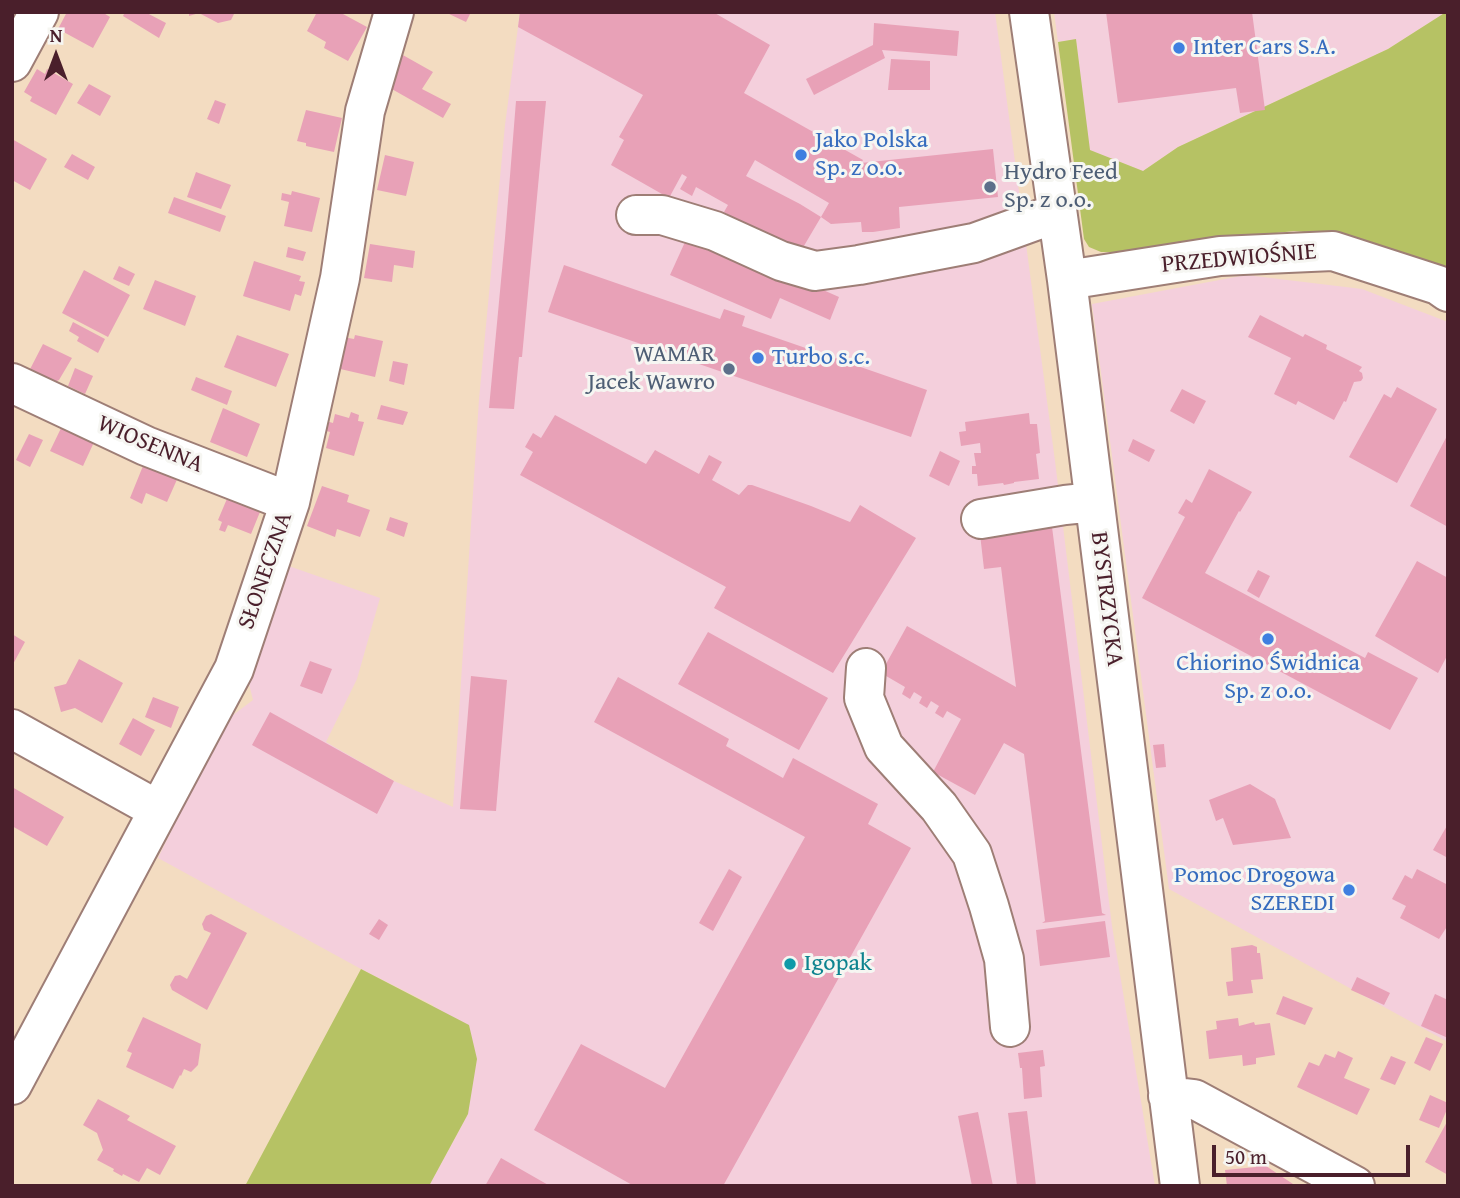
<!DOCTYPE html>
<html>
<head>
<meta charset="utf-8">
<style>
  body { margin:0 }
  #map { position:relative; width:1460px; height:1198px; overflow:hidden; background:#f3dcc1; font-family:"Gentium Book Plus",serif }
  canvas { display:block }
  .frame { position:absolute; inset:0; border:14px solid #4a1f2b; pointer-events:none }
  .north { position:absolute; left:21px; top:21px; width:70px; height:70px; -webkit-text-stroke:5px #f6f6f2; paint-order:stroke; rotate:0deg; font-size:19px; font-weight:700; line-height:28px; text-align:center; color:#4a1f2b }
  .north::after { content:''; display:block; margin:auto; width:24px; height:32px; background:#4a1f2b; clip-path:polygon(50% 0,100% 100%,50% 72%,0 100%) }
  .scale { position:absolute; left:1212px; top:1145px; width:198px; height:32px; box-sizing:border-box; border:4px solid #4a1f2b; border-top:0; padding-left:9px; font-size:21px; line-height:24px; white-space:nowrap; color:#4a1f2b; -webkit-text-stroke:5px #f6f6f2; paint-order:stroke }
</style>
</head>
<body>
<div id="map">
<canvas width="1460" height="1198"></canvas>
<div class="frame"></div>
<div class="north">N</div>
<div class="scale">50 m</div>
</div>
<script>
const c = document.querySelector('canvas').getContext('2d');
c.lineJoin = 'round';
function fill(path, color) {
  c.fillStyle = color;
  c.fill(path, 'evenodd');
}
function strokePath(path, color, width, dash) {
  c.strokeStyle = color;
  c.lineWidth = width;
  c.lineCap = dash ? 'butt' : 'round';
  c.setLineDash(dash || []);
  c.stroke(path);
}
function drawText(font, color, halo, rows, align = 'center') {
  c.font = font + ' "Gentium Book Plus",serif';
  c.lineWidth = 6;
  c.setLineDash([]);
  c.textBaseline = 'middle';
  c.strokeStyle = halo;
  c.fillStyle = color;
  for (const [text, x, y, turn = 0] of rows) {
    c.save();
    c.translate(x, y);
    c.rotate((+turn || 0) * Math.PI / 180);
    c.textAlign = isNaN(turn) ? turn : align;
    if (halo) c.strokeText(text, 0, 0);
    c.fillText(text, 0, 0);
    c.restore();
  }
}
fill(new Path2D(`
  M520,12H995L1055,461L1112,926L1155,1186H429L468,1114L433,1005L361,969L158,858L225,721L253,700L245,668L283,564L380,598L357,679L326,742L394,781L453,807L479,399L505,125Z
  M1054,12H1446L1388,49L1178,147L1143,171L1089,150L1076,40L1058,42Z
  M1246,275L1362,289L1448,322V1042L1169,889L1092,304Z`), '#f4cfdc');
fill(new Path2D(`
  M1446,12H1448V271L1396,250L1336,235L1294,231L1151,247L1117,252H1101L1089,247L1084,239L1058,42L1076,39L1090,150L1143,171L1178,147L1388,49Z
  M361,969L469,1025L477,1059L468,1114L429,1186H245Z`), '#b6c264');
fill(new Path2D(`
  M67,12H102L110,17L93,48L58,29Z
  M125,12H145L166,23L159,38L123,16Z
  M189,12H235L231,20L218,23L199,13L189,16Z
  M317,12H344L343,14L367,27L348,61L324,48L326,42L307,31Z
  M445,12H471L466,22Z
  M520,12H713L770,45L744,93L863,160L861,163L993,149L998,197L899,207L900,228L873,232H862L861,222L831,224L821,217L798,256L724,212L728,205L696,187L692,196L680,189L687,177L682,174L669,198L611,165L624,140L619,137L643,95L518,27ZM755,160L829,203L821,217L800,204L746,176Z
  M1106,12H1252L1265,110L1240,113L1236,88L1118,103Z
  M874,23L959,31L957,56L882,50L885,58L814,95L806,79L873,45Z
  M401,54L433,72L422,89L451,104L443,118L390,88L397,74L392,71Z
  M891,59L930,61V90H888Z
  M37,69L45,74L47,69L73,84L56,115L30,101L32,97L24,92Z
  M89,84L111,96L100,116L77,103Z
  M215,100L226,104L219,124L207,119Z
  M516,101H546L522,357H519L514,409L489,408L505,238Z
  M306,110L342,118L334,152L306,146V143L297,141Z
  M12,139L47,159L30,190L12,180Z
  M72,154L95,167L88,180L64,167Z
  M385,155L414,162L406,196L377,190Z
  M196,172L231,185L221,209L187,197Z
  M292,191L320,198L312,232L284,226L289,202L281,200L282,193L291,195Z
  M174,197L226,216L220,232L168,213Z
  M690,231L839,297L830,320L780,298L771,319L670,275Z
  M370,244L415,251L413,268L394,265L392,282L364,278Z
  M288,247L306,252L303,261L286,257Z
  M254,261L301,276L299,281L305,282L301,296L295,294L290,311L243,296Z
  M564,265L720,319L724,309L745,316L742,326L927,390L911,437L548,312Z
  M119,266L135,274L129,286L113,279Z
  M84,270L130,295L108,337L62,313Z
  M155,280L196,296L185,326L143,309Z
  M1260,315L1303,337L1305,334L1327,345L1326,349L1362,367L1359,371L1362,373L1363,378L1361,381L1354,382L1346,402L1344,401L1334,420L1298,401L1296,405L1274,394L1291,358L1248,337Z
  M73,322L105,339L98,353L77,341L79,337L69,331Z
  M237,335L289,354L276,387L224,367Z
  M355,335L383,341L375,377L336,368L343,337L354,339Z
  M43,344L72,358L59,380L50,384L26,377Z
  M393,361L408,364L404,385L389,381Z
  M75,368L93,376L85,394L68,386Z
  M196,377L232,391L227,405L191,390Z
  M1397,387L1437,409L1397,483L1349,457L1384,394L1391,398Z
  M1182,389L1206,401L1194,424L1170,411Z
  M381,405L408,412L403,425L377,419Z
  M223,408L260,424L247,457L210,442Z
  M351,412L359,415L358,421L364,422L354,456L326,448L330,432L323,430L326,421L333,423L335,414L349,418Z
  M1029,413L1030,424H1037L1040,453L1036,454L1039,479L1014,482V483L1004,485L1003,483L978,486L977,474H972V466H976L974,453H981L980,443L961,446L959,432L966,431L965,422Z
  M555,415L646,464L655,450L699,474L709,455L722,462L712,480L739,495L748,485H752L811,506L850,522L860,505L916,538L833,673L714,608L726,587L520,475L533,452L525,447L533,433L541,438Z
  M63,424L95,440L83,466L50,451Z
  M29,434L43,440L30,467L16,460Z
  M1448,434V527L1410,506Z
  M1133,439L1155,450L1149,462L1128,451Z
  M940,451L960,461L949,486L929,476Z
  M145,461L179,475L167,502L146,493L142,504L130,498Z
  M1209,469L1252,492L1240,512L1239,511L1205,573L1365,658L1368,652L1418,678L1390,730L1142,598L1185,517L1178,513L1186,499L1192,503Z
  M322,486L349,495L347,502L370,510L360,537L337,529L335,537L307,526Z
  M229,494L262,507L251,534L228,525L225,532L219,530L222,522L218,520Z
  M390,517L408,523L404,537L386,530Z
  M1052,527L1102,913L1106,915L1042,923L1045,921L1024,754L1004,743L975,795L933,772L961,719L947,711L943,718L935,713L939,706L931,701L927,708L919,703L922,697L914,692L910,699L902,694L905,687L881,673L907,626L1016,687L1001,567L984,569L980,534Z
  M1417,561L1448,578V654L1438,673L1375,636Z
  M1258,570L1270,576L1259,598L1247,591Z
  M708,632L828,698L799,750L678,684Z
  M12,634L25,642L12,666Z
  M79,659L123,683L102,723L75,708L61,712L54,687L66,684Z
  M310,661L332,669L322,694L300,686Z
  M471,676L507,680L496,811L460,809Z
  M618,677L729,739L726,746L783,778L793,758L878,804L868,824L911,848L723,1186H634L534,1130L581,1044L665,1088L805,837L594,722Z
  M153,697L179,707L171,728L145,717Z
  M270,712L394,781L377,814L252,745Z
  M133,718L155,730L141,756L119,744Z
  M1164,744L1166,767L1156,768L1153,745Z
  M1250,784L1275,799L1291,838L1233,845L1223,818L1216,821L1209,800Z
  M12,787L64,817L47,846L12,826Z
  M1448,824V858L1433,850Z
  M729,869L742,877L713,931L699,923Z
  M1417,869L1448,885V925L1439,939L1400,918L1406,906L1392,899L1405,875L1412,879Z
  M211,914L247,933L207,1010L172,990L170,985L175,976L180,975L187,979L211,933L204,930L202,924L206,916Z
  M379,919L388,925L379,940L369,934Z
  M1105,921L1110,957L1040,966L1036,930Z
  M1252,945L1257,947V953H1260L1263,979L1251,980L1253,993L1228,996L1226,982L1233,981L1231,948Z
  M1357,977L1390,993L1384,1005L1351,990Z
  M1435,994L1448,1000V1038L1421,1026Z
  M1283,996L1313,1008L1305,1025L1276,1014Z
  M143,1017L201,1044L198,1065L191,1072L184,1069L181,1076L180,1075L173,1089L126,1067L132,1053L127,1051Z
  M1238,1018L1239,1026L1254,1022L1255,1025L1270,1023L1275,1055L1256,1058V1064L1243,1066L1242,1055L1209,1059L1206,1031L1217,1029L1216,1021Z
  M1426,1037L1443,1044L1430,1071L1414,1063Z
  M1043,1050L1045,1066L1040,1067L1042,1097L1024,1099L1022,1068H1020L1018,1053Z
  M1338,1051L1353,1058L1344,1078L1370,1089L1357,1115L1297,1087L1309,1062L1319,1066L1325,1054L1335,1058Z
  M1391,1056L1406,1062L1395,1085L1380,1079Z
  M1430,1095L1448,1103V1107L1439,1128L1419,1120Z
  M98,1099L130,1116L127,1120L176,1146L160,1175L147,1168L139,1182L123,1174L122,1176L113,1171L114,1169L97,1160L103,1150L97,1133L83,1125Z
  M1027,1111L1036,1186H1017L1008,1113Z
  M978,1112L993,1186H972L958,1116Z
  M1448,1120V1175L1425,1162Z
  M501,1158L550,1186H485Z
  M1255,1160H1257L1296,1186H1227L1225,1170L1256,1167Z`), '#e8a1b7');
const minor = new Path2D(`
  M1029,12L1067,280L1180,1186
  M12,62L39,12
  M636,215H662L715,231L781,261L815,271L859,265L974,243L1057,213
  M1067,280L1220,256L1333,251L1438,285L1448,292
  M12,383L146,446L290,502
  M981,519L1065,505L1094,502
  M866,668L864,698L884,747L939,807L972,854L989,906L1004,959L1010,1027
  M12,729L158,810
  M12,1085L234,669L290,502L340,278L365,111L394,12
  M1168,1096L1194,1099L1355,1186`);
strokePath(minor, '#9e7e76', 42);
strokePath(minor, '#fff', 38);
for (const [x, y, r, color] of [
  [1179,48,7,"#3f7fe0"],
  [801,155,7,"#3f7fe0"],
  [990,187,7,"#5c6f8a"],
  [758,358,7,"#3f7fe0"],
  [729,369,7,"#5c6f8a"],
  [1268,639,7,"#3f7fe0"],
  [1349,890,7,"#3f7fe0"],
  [790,964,7,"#0f9aa8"]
]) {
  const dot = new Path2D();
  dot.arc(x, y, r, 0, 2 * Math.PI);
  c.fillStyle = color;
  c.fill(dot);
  strokePath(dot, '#f6f6f2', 2.5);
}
drawText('24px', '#366cbe', '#f6f6f2', [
  ["Inter Cars S.A.",1193,48],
  ["Jako Polska",815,141],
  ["Sp. z o.o.",815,169],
  ["Turbo s.c.",772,358],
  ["Chiorino Świdnica",1268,664,"center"],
  ["Sp. z o.o.",1268,692,"center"],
  ["Pomoc Drogowa",1335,876,"right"],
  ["SZEREDI",1335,904,"right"]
], 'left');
drawText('24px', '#4e5e75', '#f6f6f2', [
  ["Hydro Feed",1004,173],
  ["Sp. z o.o.",1004,201],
  ["WAMAR",715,355,"right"],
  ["Jacek Wawro",715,383,"right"]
], 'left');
drawText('24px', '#4a1f2b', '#f6f6f2', [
  ["PRZEDWIOŚNIE",1239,259,-5],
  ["WIOSENNA",150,445,23],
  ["SŁONECZNA",266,571,-71],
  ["BYSTRZYCKA",1106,599,83]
]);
drawText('24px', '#0d838f', '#f6f6f2', [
  ["Igopak",804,964]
], 'left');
</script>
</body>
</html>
